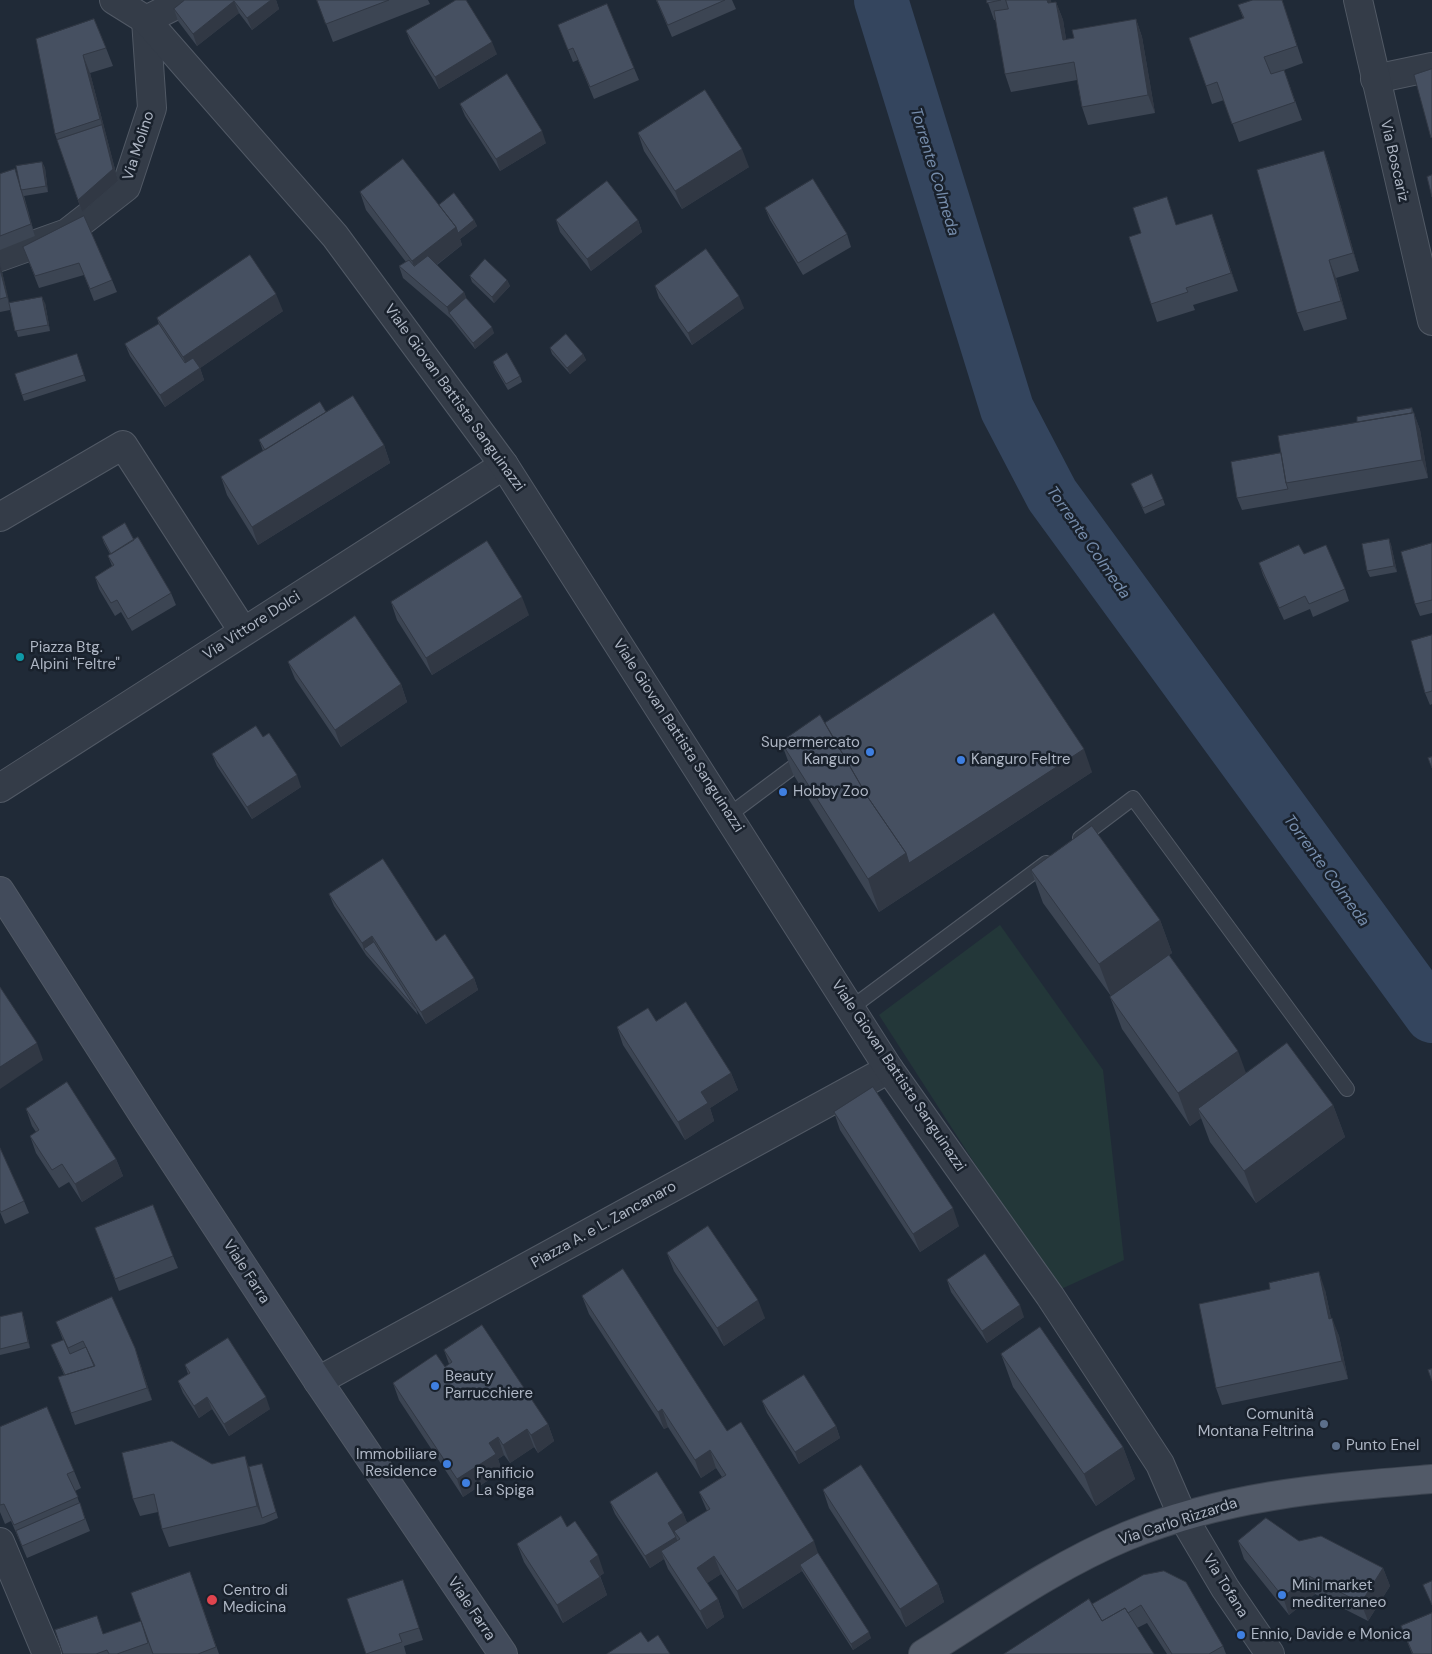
<!DOCTYPE html>
<html>
<head>
<meta charset="utf-8">
<style>
  body { margin:0 }
  canvas { display:block; background:#202a37 }
</style>
</head>
<body>
<canvas width="1432" height="1654"></canvas>
<script>
const c = document.querySelector('canvas').getContext('2d');
c.lineJoin = 'round';
function fill(path, color) {
  c.fillStyle = color;
  c.fill(path, 'evenodd');
}
function strokePath(path, color, width, dash) {
  c.strokeStyle = color;
  c.lineWidth = width;
  c.lineCap = dash ? 'butt' : 'round';
  c.setLineDash(dash || []);
  c.stroke(path);
}
function drawText(font, color, halo, rows, align = 'center') {
  c.font = font + ' "DM Sans",sans-serif';
  c.lineWidth = 5;
  c.setLineDash([]);
  c.textBaseline = 'middle';
  c.strokeStyle = halo;
  c.fillStyle = color;
  for (const [text, x, y, turn = 0] of rows) {
    c.save();
    c.translate(x, y);
    c.rotate((+turn || 0) * Math.PI / 180);
    c.textAlign = isNaN(turn) ? turn : align;
    if (halo) c.strokeText(text, 0, 0);
    c.fillText(text, 0, 0);
    c.restore();
  }
}
fill(new Path2D(`
  M1000,925L1103,1070L1124,1260L1057,1291L879,1015Z`), '#233739');
strokePath(new Path2D(`
  M881,0L1007,409L1052,495L1432,1016`), '#34455e', 54);
const service = new Path2D(`
  M729,815L804,759
  M1080,838L1133,798L1347,1089
  M851,1008L1046,863`);
const minor = new Path2D(`
  M1375,79L1432,67
  M0,257L67,233L126,187L152,108L146,20
  M0,517L123,445L243,631
  M0,788L504,465
  M318,1381L889,1069
  M1183,1517L1225,1588L1270,1654
  M0,1542L47,1654`);
const tertiary = new Path2D(`
  M114,0L146,20L335,236L504,465L889,1069L1050,1296L1160,1464L1183,1517
  M1358,0L1432,321
  M146,20L186,0`);
const secondary = new Path2D(`
  M0,891L146,1119L318,1381L503,1654`);
const primary = new Path2D(`
  M923,1654C989,1613 1055,1566 1127,1536C1230,1494 1324,1488 1432,1479`);
strokePath(service, '#515965', 16);
strokePath(minor, '#515965', 30);
strokePath(tertiary, '#515965', 30);
strokePath(secondary, '#515965', 30);
strokePath(primary, '#3d4551', 30);
strokePath(service, '#343c48', 14);
strokePath(minor, '#343c48', 28);
strokePath(tertiary, '#343c48', 28);
strokePath(secondary, '#424b5b', 28);
strokePath(primary, '#525a68', 28);
fill(new Path2D(`
  M185,0H276L279,9L252,30L239,13L197,46L178,21L174,9Z
  M317,0H428L430,4L333,42Z
  M656,0H732L736,9L672,37Z
  M987,0H1051V3L1056,2L1063,20L1066,39L1074,38L1136,19L1142,37L1155,113L1088,125L1082,107L1077,80L1011,92L1005,74L996,20H994Z
  M1282,0L1303,63L1284,70L1302,120L1239,142L1224,100L1212,104L1206,86L1243,18L1238,5Z
  M94,19L106,48L113,66L90,73L118,181L82,212L55,134Z
  M558,25L634,68L639,80L594,99L578,60L573,62Z
  M406,31L497,54L439,89L411,43Z
  M460,104L546,143L500,171L465,116Z
  M638,133L749,167L682,209L644,151Z
  M1324,151L1330,169L1359,271L1336,278L1347,319L1304,331L1297,313Z
  M42,162L45,168L48,192L24,196L35,236L0,250V174L19,181Z
  M360,192L439,205L474,220L477,226L460,239L462,245L437,265L464,292L466,298L494,333L475,349L451,319L403,278L399,266L406,262L366,210Z
  M765,208L847,234L851,247L803,275L770,220Z
  M1212,214L1238,291L1193,305L1195,310L1157,322L1151,304L1177,225Z
  M84,216L112,280L117,292L94,301L84,275L39,288L23,247Z
  M556,220H638L642,232L591,271L560,232Z
  M0,263L9,303H45L50,331L18,337L10,310L0,312Z
  M470,276L507,280L510,286L494,303L472,282Z
  M655,286L744,308L692,345L659,298Z
  M283,311L200,368L204,380L165,407L130,356L125,344L159,324L157,318Z
  M550,348L583,354L586,360L570,374L552,354Z
  M77,354L86,381L24,401L15,374Z
  M493,362L520,376L522,382L508,390L495,368Z
  M1412,408L1420,430L1428,478L1242,510L1237,498L1281,453L1357,422Z
  M326,412L384,445L390,463L258,545L227,495L221,477L263,451L259,440Z
  M1131,484L1163,499L1165,505L1145,514Z
  M102,537L134,540L171,593L176,605L132,631L121,612L115,616L99,589L95,577L112,566L108,556L110,554L104,543Z
  M1389,539L1391,545L1397,572L1370,577L1367,571Z
  M1432,543V613L1420,616L1415,604Z
  M1304,554L1345,589L1349,601L1313,617L1310,609L1284,620L1263,575L1259,563Z
  M391,602L529,615L432,675L397,620Z
  M1432,635V704L1430,705L1425,693Z
  M288,662L401,684L407,702L341,747L295,679Z
  M825,723L1092,772L879,912L793,774L781,742Z
  M263,737L301,787L252,819L217,766L212,754Z
  M1031,870L1160,920L1172,953L1146,971L1246,1074L1333,1105L1345,1137L1256,1203L1210,1142L1201,1118L1190,1126L1122,1029L1110,997L1111,996L1043,903Z
  M329,894L436,941L474,978L478,990L426,1024L411,1001L416,1009L418,1015L366,955L334,906Z
  M656,1021L731,1073L738,1090L710,1108L714,1121L685,1140L623,1045L617,1027Z
  M26,1109L116,1159L123,1176L82,1202L69,1182L59,1188L36,1153L30,1136L36,1132L32,1126Z
  M834,1112L959,1226L920,1252L840,1130Z
  M0,1148L24,1201L29,1213L5,1224L0,1212Z
  M95,1228L173,1256L178,1268L119,1291Z
  M667,1253L765,1318L724,1346L674,1271Z
  M947,1280L1024,1317L987,1343L951,1292Z
  M1325,1290L1331,1318L1339,1336L1348,1379L1222,1405L1216,1388Z
  M582,1296L727,1431L818,1553L871,1638L853,1650L802,1571L743,1609L721,1574L707,1583L718,1599L724,1617L707,1629L668,1569L664,1559L650,1568L615,1514L610,1502L683,1513L687,1523L707,1511L699,1492L722,1477L716,1468L701,1478L668,1427L664,1429L589,1314Z
  M22,1312L24,1319L30,1348L0,1355V1317Z
  M56,1322L135,1348L152,1400L75,1425L58,1377L64,1375L51,1345L63,1340Z
  M444,1350L548,1424L554,1441L538,1453L534,1447L510,1463L504,1455L498,1459L502,1471L463,1497L399,1400L393,1383L445,1367L449,1364Z
  M1001,1354L1123,1447L1135,1479L1096,1506L1013,1387Z
  M185,1365L270,1409L229,1436L212,1409L199,1418L183,1393L178,1381L188,1374Z
  M762,1401L836,1426L840,1438L799,1464L767,1413Z
  M0,1427L74,1471L81,1488L75,1491L90,1531L27,1558L11,1521L5,1524L0,1512Z
  M212,1464L249,1467L262,1464L278,1518L264,1524L169,1547L162,1529L158,1512L140,1516L133,1499Z
  M823,1490L938,1584L944,1602L906,1627L829,1508Z
  M567,1527L604,1573L600,1576L607,1595L563,1623L524,1562L517,1544Z
  M1238,1541H1299L1383,1568L1390,1586L1368,1621L1315,1594L1289,1615L1244,1559Z
  M1164,1571L1223,1646L1226,1654H1167L1147,1623L1137,1628L1092,1604Z
  M190,1572L219,1654H63L103,1634L141,1621Z
  M407,1592L423,1640L404,1646L406,1654H366Z
  M1401,1626L1432,1654H1412Z`), '#3c4553');
fill(new Path2D(`
  M271,0H276L279,9L252,30L247,18Z
  M1047,0H1051L1054,21Z
  M234,1L239,13L197,46L193,34Z
  M1056,2L1063,20L1069,58L1063,40Z
  M1136,19L1142,37L1155,113L1148,95Z
  M492,42L497,54L439,89L435,77Z
  M83,55L90,73L118,181L82,212L78,200L102,125Z
  M542,131L546,143L500,171L496,159Z
  M742,149L749,167L682,209L675,191Z
  M1324,151L1330,169L1359,271L1353,253Z
  M42,162L45,168L48,192L46,186Z
  M15,169L19,181L35,236L31,224Z
  M1212,214L1218,232L1238,291L1231,273Z
  M474,220L477,226L460,239L462,245L419,278L412,261L456,227Z
  M638,220L642,232L591,271L587,259Z
  M1329,260L1336,278L1347,319L1341,301Z
  M0,263L11,309L7,297L0,269Z
  M507,280L510,286L494,303L492,297Z
  M464,292L469,304L449,313L447,307Z
  M276,294L283,311L190,375L183,357Z
  M739,296L744,308L692,345L688,333Z
  M42,297L45,303L50,331L48,325Z
  M492,327L494,333L475,349L473,343Z
  M583,354L586,360L570,374L567,368Z
  M200,368L204,380L165,407L160,395Z
  M1414,413L1420,430L1428,478L1422,460Z
  M384,445L390,463L258,545L252,527Z
  M1389,539L1391,545L1397,572L1394,566Z
  M522,597L529,615L432,675L426,658Z
  M401,684L407,702L341,747L335,730Z
  M1084,749L1092,772L879,912L868,879L906,853Z
  M297,775L301,787L252,819L247,807Z
  M1160,920L1172,953L1111,996L1099,964Z
  M372,936L376,948L364,949L362,943Z
  M474,978L478,990L426,1024L421,1012Z
  M37,1043L43,1060L0,1089V1067Z
  M1238,1051L1250,1084L1198,1109L1201,1118L1190,1126L1178,1093Z
  M731,1073L738,1090L710,1108L714,1121L685,1140L678,1122L701,1092Z
  M1333,1105L1345,1137L1256,1203L1244,1171Z
  M116,1159L123,1176L82,1202L75,1184Z
  M953,1208L959,1226L920,1252L913,1234Z
  M1319,1272L1325,1290L1335,1337L1329,1319Z
  M758,1300L765,1318L724,1346L717,1328Z
  M1020,1305L1024,1317L987,1343L982,1331Z
  M22,1312L24,1319L30,1348L28,1342Z
  M1332,1318L1339,1336L1348,1379L1342,1361Z
  M135,1348L139,1360L152,1400L147,1388Z
  M207,1397L212,1409L199,1418L194,1406Z
  M266,1397L270,1409L229,1436L224,1424Z
  M662,1409L668,1427L664,1429L658,1412Z
  M548,1424L554,1441L538,1453L531,1435Z
  M836,1426L840,1438L799,1464L795,1452Z
  M527,1429L534,1447L510,1463L503,1445Z
  M498,1437L504,1455L498,1459L502,1471L463,1497L457,1479L489,1443Z
  M1123,1447L1135,1479L1096,1506L1084,1474Z
  M710,1450L716,1468L701,1478L695,1460Z
  M245,1456L251,1473L262,1518L257,1506Z
  M683,1513L688,1525L674,1531L675,1533L672,1535L668,1523Z
  M676,1537L680,1549L661,1551L664,1559L650,1568L645,1556Z
  M814,1541L820,1559L800,1565L802,1571L743,1609L737,1591Z
  M598,1555L604,1573L596,1579L590,1561Z
  M714,1556L721,1574L703,1586L697,1568Z
  M1383,1568L1390,1586L1368,1621L1361,1603Z
  M1309,1576L1315,1594L1289,1615L1283,1597Z
  M600,1577L607,1595L563,1623L557,1605Z
  M938,1584L944,1602L906,1627L900,1609Z
  M718,1599L724,1617L707,1629L700,1611Z
  M869,1632L871,1638L853,1650L851,1644Z`), '#313844');
const building = new Path2D(`
  M185,0H271L247,18L234,1L193,34L174,9Z
  M317,0H389L326,24Z
  M456,0H466L492,42L435,77L406,31Z
  M657,0H725L668,25Z
  M987,0H1001L987,3Z
  M1006,0H1047L1048,3L1056,2L1063,40L1074,38L1072,30L1136,19L1148,95L1082,107L1074,62L1005,74L994,11L1008,9Z
  M1253,0H1282L1297,46L1264,57L1271,74L1284,70L1295,102L1232,124L1217,82L1206,86L1189,38L1244,18L1238,5Z
  M607,4L634,68L590,87L573,48L568,50L558,25Z
  M94,19L106,48L83,55L100,119L55,134L36,39Z
  M1432,69V137L1431,138L1414,75Z
  M507,74L542,131L496,159L460,104Z
  M705,90L742,149L675,191L638,133Z
  M102,125L113,169L78,200L57,140Z
  M1324,151L1353,253L1329,260L1341,301L1297,313L1257,170Z
  M403,159L456,227L412,261L360,192Z
  M42,162L46,186L21,190L16,166Z
  M15,169L31,224L0,236V174Z
  M1432,175V197L1427,177Z
  M813,179L847,234L798,263L765,208Z
  M607,181L638,220L587,259L556,220Z
  M454,193L474,220L458,233L456,227L439,205Z
  M1167,197L1176,225L1212,214L1231,273L1186,288L1188,292L1151,304L1129,237L1141,233L1133,208Z
  M84,216L112,280L90,289L79,263L35,276L23,247Z
  M706,249L739,296L688,333L655,286Z
  M250,255L276,294L183,357L157,318Z
  M428,256L464,292L447,307L399,266L409,260L414,266Z
  M485,259L507,280L492,297L470,276Z
  M0,269L7,297L0,299Z
  M42,297L48,325L15,331L9,303Z
  M466,298L492,327L473,343L449,313Z
  M159,324L185,363L193,358L200,368L160,395L125,344Z
  M566,334L583,354L567,368L550,348Z
  M507,353L520,376L506,384L493,362Z
  M77,354L84,375L22,395L15,374Z
  M353,396L384,445L252,527L221,477Z
  M320,402L326,412L265,450L259,440Z
  M1412,408V413L1357,422V417Z
  M1414,413L1422,460L1286,483L1278,436Z
  M1281,453L1286,483L1288,489L1237,498L1231,462Z
  M1152,474L1163,499L1143,508L1131,484Z
  M125,523L134,540L111,554L102,537Z
  M138,537L171,593L128,619L117,600L111,603L95,577L114,565L108,556Z
  M1389,539L1394,566L1367,571L1362,544Z
  M487,541L522,597L426,658L391,602Z
  M1432,543V600L1415,604L1401,552Z
  M1299,545L1304,554L1326,545L1345,589L1309,604L1305,596L1279,608L1259,563Z
  M994,613L1084,749L909,863L906,853L867,796L825,723Z
  M355,616L401,684L335,730L288,662Z
  M1432,635V691L1425,693L1411,641Z
  M820,715L867,796L906,853L868,879L781,742Z
  M256,726L263,737L269,733L297,775L247,807L212,754Z
  M1432,757V768L1428,758Z
  M1092,826L1160,920L1099,964L1031,870Z
  M383,859L436,941L445,934L474,978L421,1012L372,936L362,943L329,894Z
  M374,942L416,1009L364,949Z
  M1169,955L1238,1051L1178,1093L1110,997Z
  M0,987L37,1043L0,1067Z
  M686,1002L731,1073L701,1092L708,1103L678,1122L617,1027L648,1008L656,1021Z
  M1287,1043L1333,1105L1244,1171L1198,1109Z
  M67,1082L116,1159L75,1184L62,1164L52,1170L30,1136L39,1130L26,1109Z
  M873,1087L953,1208L913,1234L834,1112Z
  M0,1148L24,1201L1,1212L0,1210Z
  M153,1205L173,1256L115,1279L95,1228Z
  M708,1226L758,1300L717,1328L667,1253Z
  M985,1254L1020,1305L982,1331L947,1280Z
  M623,1269L727,1431L741,1422L814,1541L737,1591L714,1556L697,1568L718,1599L700,1611L661,1551L680,1539L674,1531L710,1509L699,1492L726,1475L710,1450L695,1460L662,1409L658,1412L582,1296Z
  M1319,1272L1329,1319L1332,1318L1342,1361L1216,1388L1199,1304L1270,1289L1269,1283Z
  M112,1297L135,1348L147,1388L71,1413L58,1377L95,1366L83,1341L68,1348L56,1322Z
  M22,1312L28,1342L0,1349V1317Z
  M482,1325L548,1424L531,1435L527,1429L503,1445L498,1437L489,1443L496,1454L457,1479L393,1383L436,1354L445,1367L452,1362L444,1350Z
  M1040,1327L1123,1447L1084,1474L1001,1354Z
  M228,1338L266,1397L224,1424L207,1397L194,1406L178,1381L190,1373L185,1365Z
  M64,1340L70,1354L86,1347L94,1366L65,1375L51,1345Z
  M1432,1369V1381L1428,1370Z
  M804,1375L836,1426L795,1452L762,1401Z
  M47,1407L74,1471L67,1474L78,1497L14,1525L4,1504L0,1505V1427Z
  M172,1441L212,1464L245,1456L257,1506L162,1529L154,1494L133,1499L122,1453Z
  M262,1464L276,1512L262,1518L249,1467Z
  M861,1465L938,1584L900,1609L823,1490Z
  M657,1472L683,1513L668,1523L676,1537L645,1556L610,1502Z
  M80,1503L85,1519L22,1546L16,1531Z
  M561,1516L567,1527L575,1521L598,1555L590,1561L600,1577L557,1605L517,1544Z
  M1266,1518L1299,1541L1321,1536L1383,1568L1361,1603L1309,1576L1283,1597L1238,1541Z
  M818,1553L869,1632L851,1644L800,1565Z
  M1164,1571L1186,1582L1223,1646L1209,1654H1172L1141,1605L1128,1613L1125,1608L1102,1621L1092,1604L1143,1575Z
  M190,1572L216,1647L198,1654H153L131,1593Z
  M403,1580L419,1628L399,1634L402,1642L366,1654L347,1599Z
  M1432,1581V1605L1423,1585Z
  M1089,1599L1102,1621L1125,1608L1154,1654H1004Z
  M1432,1613V1654H1413L1401,1626Z
  M97,1616L103,1634L141,1621L148,1643L117,1654H109L107,1650L96,1654H63L55,1630Z
  M641,1632L648,1642L658,1635L670,1654H607Z`);
fill(building, '#465061');
strokePath(building, '#313844', 1);
for (const [x, y, r, color] of [
  [20,657,5,"#0f9aa8"],
  [870,752,5,"#3f7fe0"],
  [961,760,5,"#3f7fe0"],
  [783,792,5,"#3f7fe0"],
  [435,1386,5,"#3f7fe0"],
  [1324,1424,5,"#5c6f8a"],
  [1336,1446,5,"#5c6f8a"],
  [447,1464,5,"#3f7fe0"],
  [466,1483,5,"#3f7fe0"],
  [1282,1595,5,"#3f7fe0"],
  [212,1600,6,"#e0444e"],
  [1241,1635,5,"#3f7fe0"]
]) {
  const dot = new Path2D();
  dot.arc(x, y, r, 0, 2 * Math.PI);
  c.fillStyle = color;
  c.fill(dot);
  strokePath(dot, '#19212c', 2);
}
drawText('15px', '#aeb6c4', '#19212c', [
  ["Via Molino",139,146,-72],
  ["Via Boscariz",1394,161,77],
  ["Viale Giovan Battista Sanguinazzi",454,398,54],
  ["Via Vittore Dolci",252,626,-33],
  ["Viale Giovan Battista Sanguinazzi",678,736,57],
  ["Viale Giovan Battista Sanguinazzi",898,1076,56],
  ["Piazza A. e L. Zancanaro",604,1225,-29],
  ["Viale Farra",246,1272,57],
  ["Via Carlo Rizzarda",1178,1522,-18],
  ["Via Tofana",1225,1586,58],
  ["Viale Farra",471,1609,56]
]);
drawText('15px', '#aeb6c4', '#19212c', [
  ["Piazza Btg.",30,648],
  ["Alpini \"Feltre\"",30,665],
  ["Supermercato",860,743,"right"],
  ["Kanguro",860,760,"right"],
  ["Kanguro Feltre",971,760],
  ["Hobby Zoo",793,792],
  ["Beauty",445,1377],
  ["Parrucchiere",445,1394],
  ["Comunità",1314,1415,"right"],
  ["Montana Feltrina",1314,1432,"right"],
  ["Punto Enel",1346,1446],
  ["Immobiliare",437,1455,"right"],
  ["Residence",437,1472,"right"],
  ["Panificio",476,1474],
  ["La Spiga",476,1491],
  ["Mini market",1292,1586],
  ["mediterraneo",1292,1603],
  ["Centro di",223,1591],
  ["Medicina",223,1608],
  ["Ennio, Davide e Monica",1251,1635]
], 'left');
drawText('italic 16px', '#768dac', '#19212c', [
  ["Torrente Colmeda",934,172,73],
  ["Torrente Colmeda",1088,543,55],
  ["Torrente Colmeda",1326,871,54]
]);
</script>
</body>
</html>
